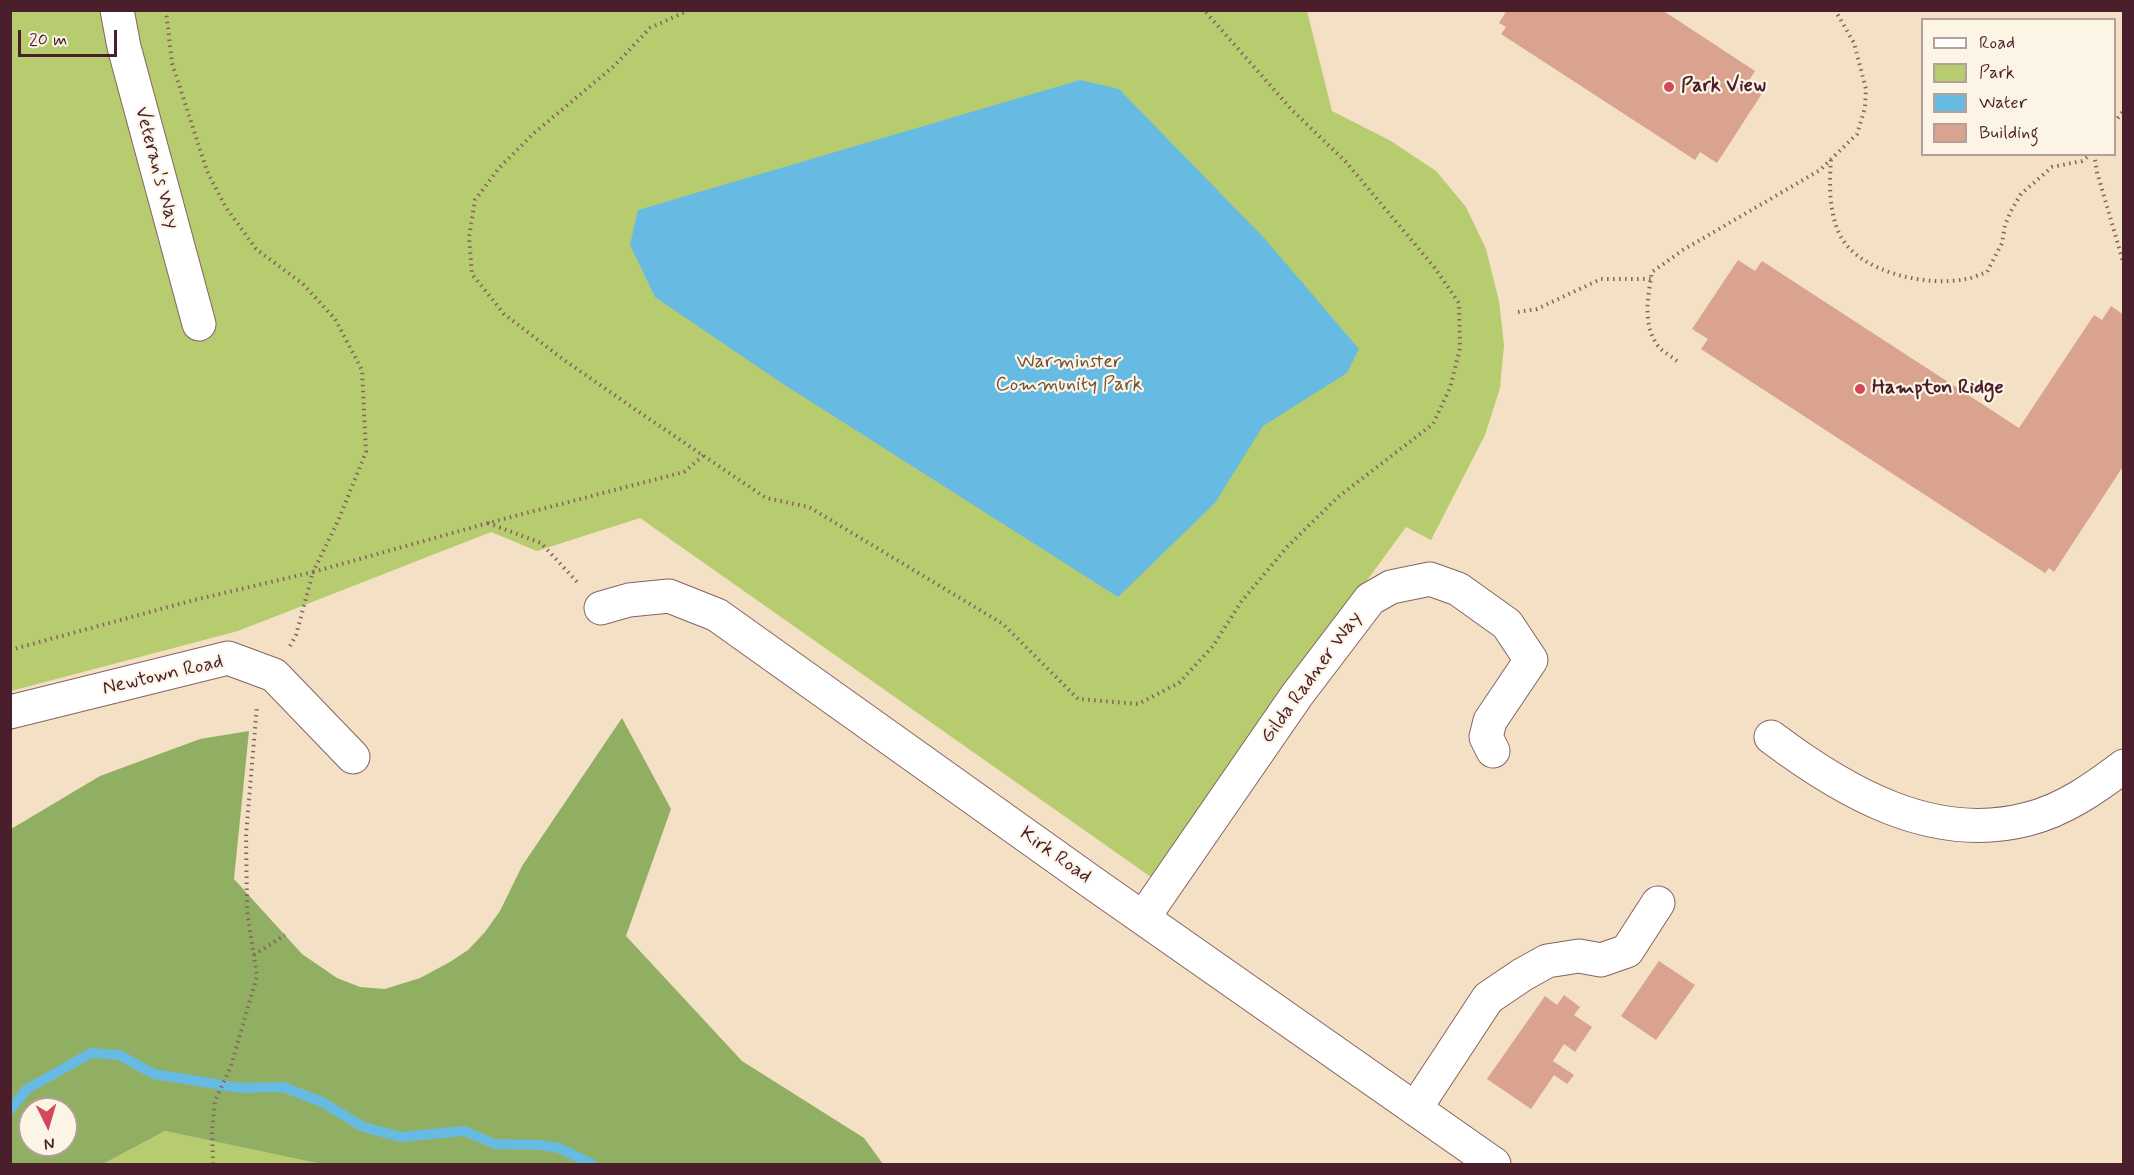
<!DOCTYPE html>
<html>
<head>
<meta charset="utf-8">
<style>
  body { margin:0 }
  #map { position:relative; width:2134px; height:1175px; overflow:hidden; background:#f4e0c4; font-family:Mynerve,sans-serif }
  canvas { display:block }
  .frame { position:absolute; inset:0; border:12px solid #4a1f2b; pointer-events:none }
  .legend { position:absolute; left:1921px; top:18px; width:195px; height:138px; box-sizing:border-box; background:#fcf5e5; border:2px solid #b59f9b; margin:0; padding:8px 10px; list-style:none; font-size:18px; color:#4a1f2b }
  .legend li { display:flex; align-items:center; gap:12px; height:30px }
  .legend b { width:30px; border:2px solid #b59f9b }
  .north { position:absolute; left:18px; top:1097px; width:60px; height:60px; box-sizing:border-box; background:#fcf5e5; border:2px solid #b59f9b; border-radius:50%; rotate:175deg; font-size:16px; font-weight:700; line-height:24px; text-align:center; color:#4a1f2b }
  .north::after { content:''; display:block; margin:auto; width:21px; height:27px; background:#d1495b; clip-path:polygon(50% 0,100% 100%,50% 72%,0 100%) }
  .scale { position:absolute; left:18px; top:30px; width:99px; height:27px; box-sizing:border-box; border:3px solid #4a1f2b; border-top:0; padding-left:8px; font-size:18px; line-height:21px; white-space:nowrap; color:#4a1f2b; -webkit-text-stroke:4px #fcf5e5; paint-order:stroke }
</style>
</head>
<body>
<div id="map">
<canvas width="2134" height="1175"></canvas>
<div class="frame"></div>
<ul class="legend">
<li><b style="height:8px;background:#fff"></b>Road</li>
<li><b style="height:16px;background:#b7cb6f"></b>Park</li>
<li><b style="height:16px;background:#67bbe3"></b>Water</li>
<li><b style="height:16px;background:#d9a38f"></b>Building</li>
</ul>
<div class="north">N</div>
<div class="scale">20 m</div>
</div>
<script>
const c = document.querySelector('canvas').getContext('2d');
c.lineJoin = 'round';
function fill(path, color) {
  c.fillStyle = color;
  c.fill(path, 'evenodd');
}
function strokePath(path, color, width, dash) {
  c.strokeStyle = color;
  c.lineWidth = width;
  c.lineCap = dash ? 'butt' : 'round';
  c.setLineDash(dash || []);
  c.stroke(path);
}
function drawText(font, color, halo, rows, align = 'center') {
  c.font = font + ' Mynerve,sans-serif';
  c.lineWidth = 4.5;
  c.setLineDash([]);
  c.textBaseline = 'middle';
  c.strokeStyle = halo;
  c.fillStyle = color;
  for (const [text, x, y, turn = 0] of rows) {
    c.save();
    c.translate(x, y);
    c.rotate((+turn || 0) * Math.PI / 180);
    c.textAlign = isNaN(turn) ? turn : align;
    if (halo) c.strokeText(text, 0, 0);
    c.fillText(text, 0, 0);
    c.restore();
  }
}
fill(new Path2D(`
  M11,11H1307L1332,111L1391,141L1436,171L1466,207L1486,249L1499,301L1504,345L1500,388L1485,435L1431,540L1406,527L1151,877L640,518L537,551L491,532L238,631L11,691Z
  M165,1131L321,1164H103Z`), '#b7cb6f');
fill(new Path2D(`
  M622,718L671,809L626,936L742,1061L864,1138L883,1164H321L165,1131L103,1164H11V829L100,776L200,739L249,731L234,879L302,954L337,978L360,987L385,989L420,978L450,962L468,950L485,932L500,911L522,866ZM30,1109H66V1145H30Z`), '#91af62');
fill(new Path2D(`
  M1080,80L1119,89L1265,239L1359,349L1347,373L1263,426L1215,503L1118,597L780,382L655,297L630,245L638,210Z`), '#67bbe3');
strokePath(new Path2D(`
  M10,1110L27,1089L91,1053L119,1055L154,1074L240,1088L283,1087L322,1102L363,1127L401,1137L464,1131L495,1144L540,1145L559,1148L592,1164`), '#67bbe3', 10);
fill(new Path2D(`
  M1507,10H1662L1755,71L1748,82L1763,92L1717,163L1700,152L1695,160L1501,34L1506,27L1499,23Z
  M1738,260L1755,271L1762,261L2019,428L2094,315L2102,320L2111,306L2124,315V465L2054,572L2049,568L2045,573L1701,349L1708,339L1692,329Z
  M1659,961L1695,985L1656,1040L1621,1016Z
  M1564,995L1580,1007L1574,1015L1592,1027L1575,1052L1564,1044L1553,1061L1574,1075L1567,1084L1554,1075L1531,1109L1487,1079L1545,996L1557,1005Z`), '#d9a38f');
const minor = new Path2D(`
  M117,10L124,47L199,324
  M601,608L629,600L669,596L717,615L1090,881L1494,1164
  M10,712L228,658L274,675L353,757
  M1771,737C1844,792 1933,844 2028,819C2064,810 2095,788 2124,766
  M1143,918L1297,695L1370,599L1391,587L1430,579L1458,589L1507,624L1531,660L1490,721L1486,737L1493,751
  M1415,1109L1488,998L1522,975L1547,961L1579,956L1601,960L1627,951L1658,903`);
strokePath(minor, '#866361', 35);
strokePath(new Path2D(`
  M689,10L650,28L614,66L533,134L499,168L475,200L469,237L472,274L504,314L564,360L639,412L766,498L809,507L1003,624L1078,699L1138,704L1179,683L1213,646L1241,602L1287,547L1338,497L1433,424L1450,388L1460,348L1459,303L1434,267L1346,162L1292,110L1204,10
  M2052,10H2075
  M2114,123L2124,110
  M2094,154L2097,172L2124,265
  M1831,160C1829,184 1829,215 1841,237C1861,273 1928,287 1966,279C1973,278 1980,274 1987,272L2002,243L2005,225L2011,211L2021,194L2052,167L2082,161L2091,154
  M1518,312L1537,309L1601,279H1651
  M1677,361C1671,356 1663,352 1658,346C1642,324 1648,296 1652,272L1683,250L1820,170L1857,134L1865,108L1866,89L1854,43L1835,10
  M488,523L541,543L579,584
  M290,646L296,635L313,572L488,523L684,472L704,455
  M10,650L194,600L313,572L338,521L366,452L362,370L335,319L303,284L256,249L225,206L207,171L172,63L166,10
  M254,955L285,935
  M213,1164L212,1132L215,1101L231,1066L257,976L247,911L246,836L257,705`), '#866361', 4, [1.5, 4.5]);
strokePath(minor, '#fff', 33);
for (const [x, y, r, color] of [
  [1669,87,6,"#d1495b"],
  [1860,389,6,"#d1495b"]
]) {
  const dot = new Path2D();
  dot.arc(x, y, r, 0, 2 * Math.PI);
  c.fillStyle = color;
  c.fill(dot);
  strokePath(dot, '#fcf5e5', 2);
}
drawText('bold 20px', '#4a1f2b', '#fcf5e5', [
  ["Park View",1681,87],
  ["Hampton Ridge",1872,389]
], 'left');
drawText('20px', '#4a1f2b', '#fcf5e5', [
  ["Veteran's Way",156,168,75],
  ["Newtown Road",163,676,-13],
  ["Gilda Radner Way",1312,678,-54],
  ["Kirk Road",1055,856,35]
]);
drawText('20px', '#6b533f', '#fcf5e5', [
  ["Warminster",1069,363],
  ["Community Park",1069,386]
]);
</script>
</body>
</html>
